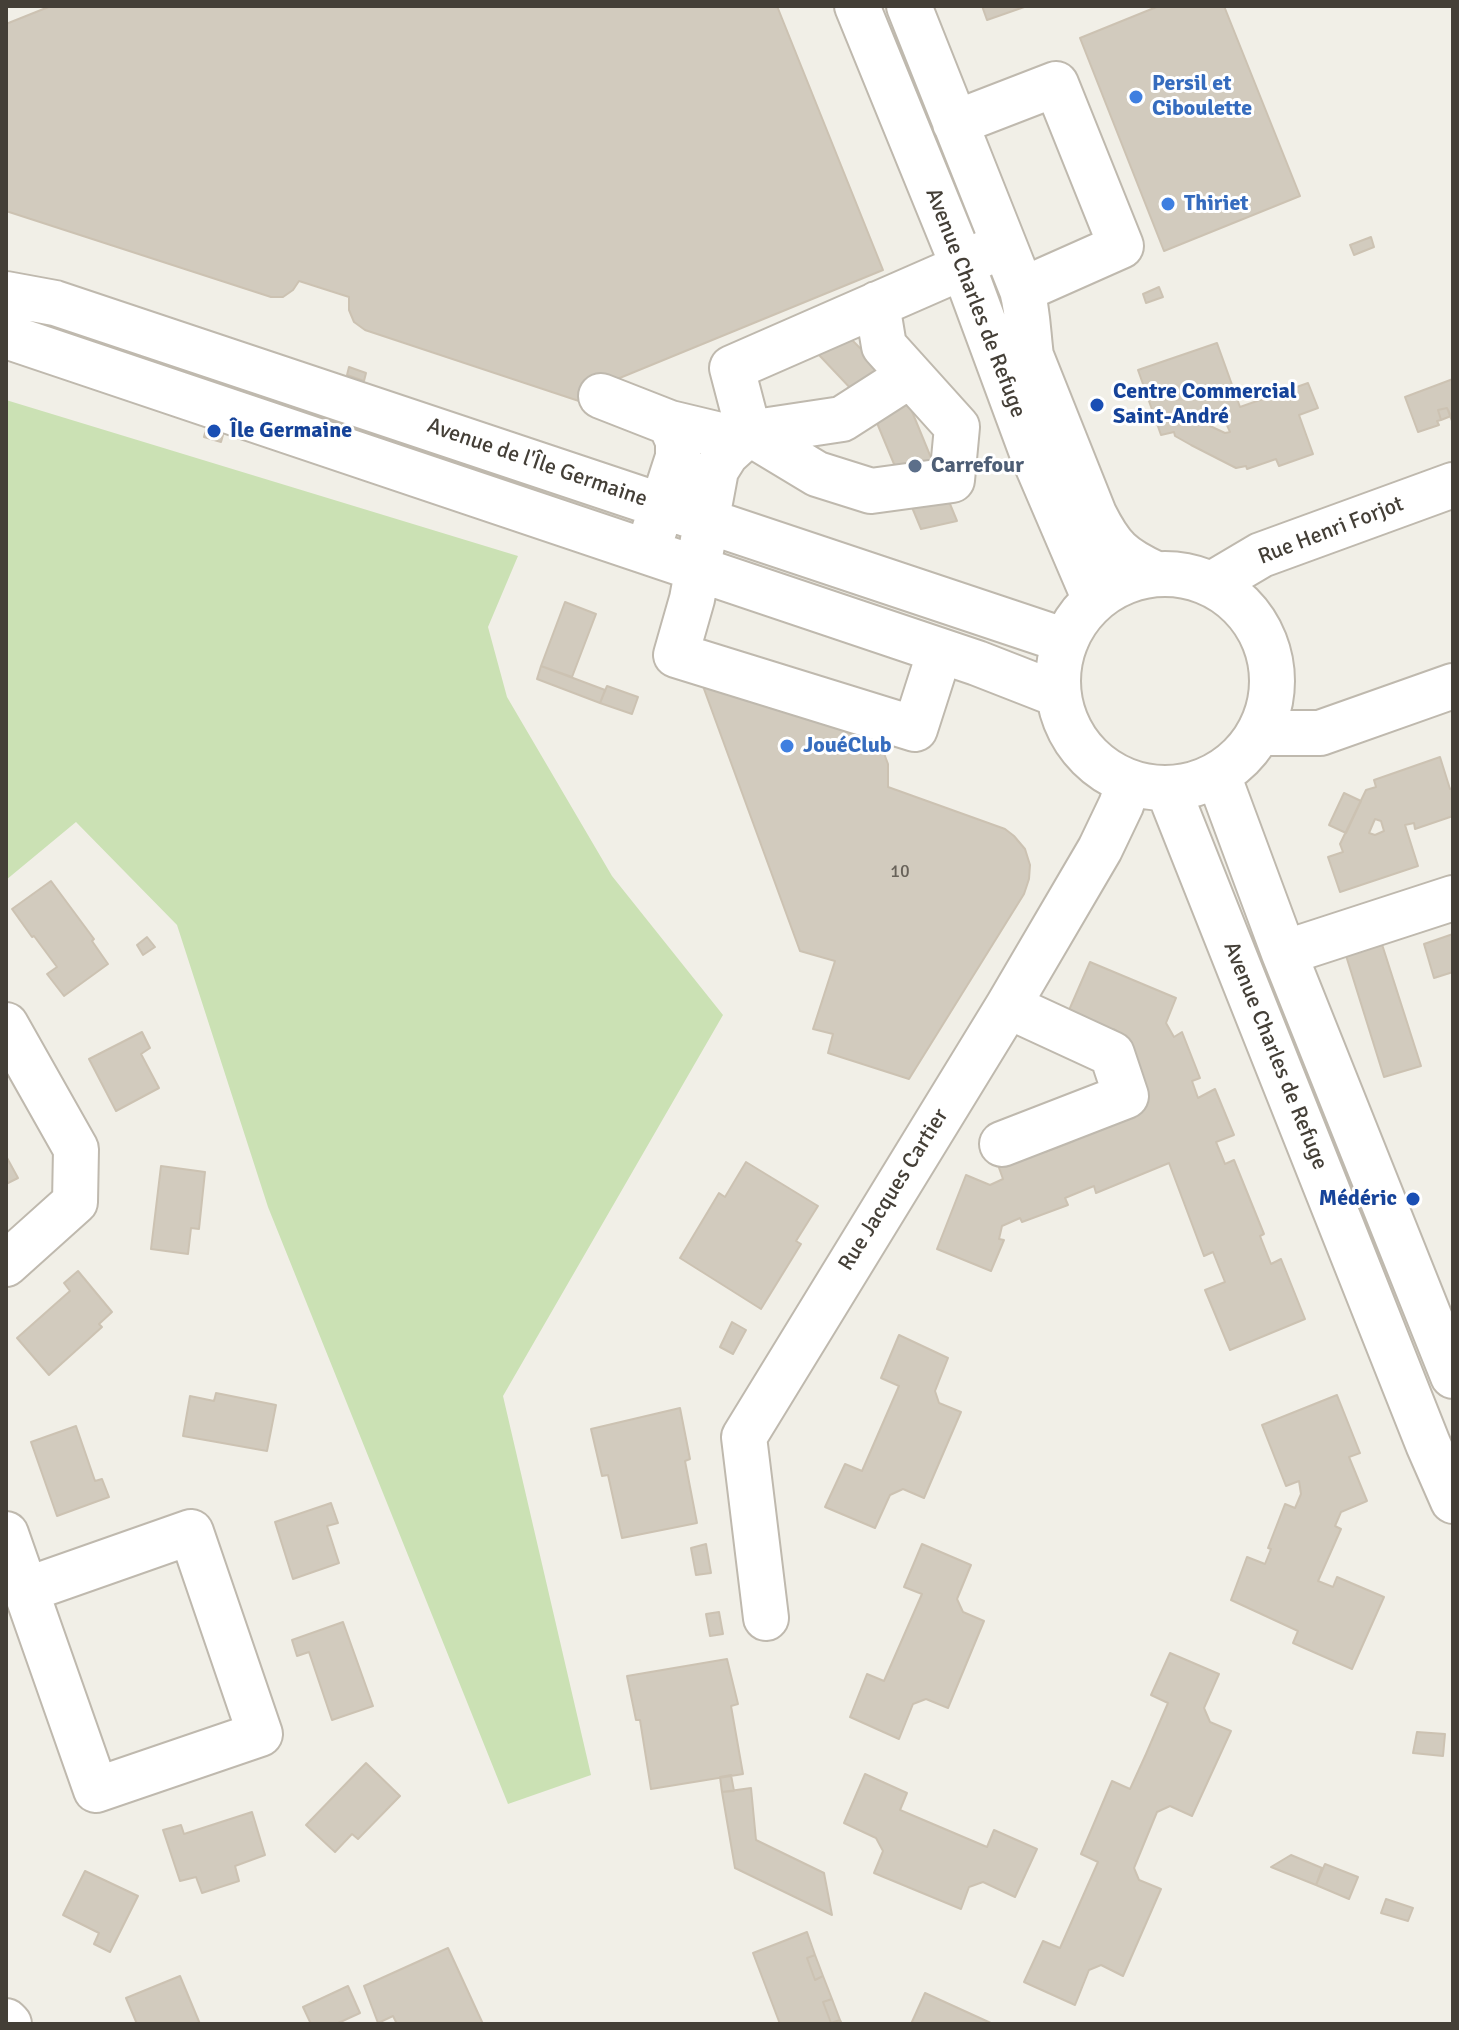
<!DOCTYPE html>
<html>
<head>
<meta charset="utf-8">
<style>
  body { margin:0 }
  #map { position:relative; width:1459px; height:2030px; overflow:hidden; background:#f1efe7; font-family:Signika,sans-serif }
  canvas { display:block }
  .frame { position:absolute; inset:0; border:8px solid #443f37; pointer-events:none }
</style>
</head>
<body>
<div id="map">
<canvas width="1459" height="2030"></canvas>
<div class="frame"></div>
</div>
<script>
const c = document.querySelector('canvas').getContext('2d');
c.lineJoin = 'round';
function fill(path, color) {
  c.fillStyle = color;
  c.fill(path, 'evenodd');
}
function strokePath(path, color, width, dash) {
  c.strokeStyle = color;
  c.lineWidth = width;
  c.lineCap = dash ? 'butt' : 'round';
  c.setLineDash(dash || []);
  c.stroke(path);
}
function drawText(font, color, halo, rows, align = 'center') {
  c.font = font + ' Signika,sans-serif';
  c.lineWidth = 6;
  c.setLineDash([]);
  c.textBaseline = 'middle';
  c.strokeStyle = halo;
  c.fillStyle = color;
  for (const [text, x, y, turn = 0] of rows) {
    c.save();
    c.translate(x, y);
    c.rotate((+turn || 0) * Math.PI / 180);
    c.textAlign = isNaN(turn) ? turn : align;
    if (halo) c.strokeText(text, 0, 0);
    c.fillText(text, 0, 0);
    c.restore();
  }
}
fill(new Path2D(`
  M6,400L518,556L488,627L507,697L612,876L723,1015L503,1396L591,1775L508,1804L268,1207L177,925L76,822L6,880Z`), '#cbe1b4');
const building = new Path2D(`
  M51,6H777L883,270L605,384L597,407L365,330L354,322L349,310V297L299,281L293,290L283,297H271L6,211V24Z
  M982,6H1027L987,20Z
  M1159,6H1224L1300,196L1164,251L1080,38Z
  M1371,237L1374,247L1354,255L1350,245Z
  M1159,287L1163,297L1146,303L1143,294Z
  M843,331L904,392L957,521L921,529L872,411L819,355Z
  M1217,343L1240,407L1308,383L1318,408L1299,415L1313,454L1279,466L1276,459L1247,469L1246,466L1236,468L1191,445L1175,436L1174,432L1161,435L1138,370ZM1223,416L1230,432L1225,433L1210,426L1208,421Z
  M349,367L366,373L364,381L347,375Z
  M1453,379V420L1452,421L1447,408L1438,410L1441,420L1437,421L1439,425L1418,432L1405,397Z
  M1447,408L1451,416L1441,420L1438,410Z
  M206,429L223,435L221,442L204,437Z
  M565,602L596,614L572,677L541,666Z
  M541,666L605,690L600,703L537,679Z
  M700,678L875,741L882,748L888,764V787L1005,829L1014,836L1025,849L1030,865L1029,879L1024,894L909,1079L828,1053L833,1034L813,1029L835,961L800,951Z
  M607,686L638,697L632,714L600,703Z
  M1440,757L1450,789L1453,788V816L1415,829L1414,823L1405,825L1418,866L1340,892L1328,857L1343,852L1340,844L1366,790L1376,787L1374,780ZM1375,819L1381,821L1384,831L1375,835L1369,833Z
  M1344,793L1361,801L1346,833L1329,825Z
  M51,881L94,939L92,941L108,964L64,996L47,974L57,967L34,936L32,937L12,909Z
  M1453,934V972L1434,978L1424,944Z
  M1379,935L1421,1066L1384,1077L1343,946Z
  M147,937L155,947L143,955L137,945Z
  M1090,962L1176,998L1166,1023L1174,1037L1182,1032L1200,1078L1192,1081L1198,1098L1215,1089L1234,1135L1216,1142L1225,1164L1234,1160L1264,1234L1260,1236L1271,1264L1281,1259L1305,1319L1230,1350L1205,1290L1225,1282L1213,1252L1204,1256L1169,1163L1096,1193L1094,1186L1065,1198L1068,1205L1022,1222L1020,1218L1002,1226L999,1239L1004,1240L991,1271L937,1249L966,1175L990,1185L1003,1179L998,1165L1043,1146L1045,1152L1074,1141L1071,1136L1124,1056L1128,1038L1114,1029L1109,1039L1066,1017Z
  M142,1032L150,1048L141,1054L159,1088L116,1111L89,1059Z
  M6,1156L18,1178L6,1184Z
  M746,1162L818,1206L796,1241L801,1244L761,1309L680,1258L719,1193L725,1197Z
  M161,1166L205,1172L199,1229L191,1228L188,1254L151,1249Z
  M78,1271L112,1312L99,1324L102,1327L49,1375L17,1338L70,1291L64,1283Z
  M732,1322L746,1330L733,1354L720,1347Z
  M899,1335L948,1358L935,1391L939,1403L961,1412L924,1498L903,1489L890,1495L875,1528L825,1507L845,1464L862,1471L899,1386L881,1378Z
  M216,1393L276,1405L267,1451L183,1436L190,1396L214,1401Z
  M1337,1395L1360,1453L1349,1457L1367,1501L1341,1512L1335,1526L1341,1529L1318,1581L1333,1587L1337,1577L1384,1597L1352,1669L1293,1643L1298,1631L1231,1600L1247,1557L1265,1564L1271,1549L1268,1548L1285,1504L1295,1508L1301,1494L1299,1481L1286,1486L1262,1425Z
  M680,1408L690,1459L685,1461L697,1523L622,1538L608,1475L602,1476L591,1429Z
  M76,1426L95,1481L102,1479L109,1497L57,1516L31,1442Z
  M331,1503L338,1523L327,1526L339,1563L293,1579L275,1522Z
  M706,1544L711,1573L696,1575L691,1548Z
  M922,1544L971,1565L957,1599L963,1612L984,1621L948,1708L926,1699L913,1704L899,1739L850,1717L867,1674L884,1681L922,1594L904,1587Z
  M719,1612L723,1634L710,1636L706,1614Z
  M343,1622L373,1706L332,1720L309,1652L297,1656L292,1640Z
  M1170,1653L1219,1674L1204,1708L1210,1722L1231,1731L1192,1816L1170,1806L1157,1812L1134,1868L1139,1880L1161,1889L1123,1976L1101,1965L1089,1970L1075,2005L1024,1982L1043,1941L1060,1948L1098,1862L1081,1854L1112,1781L1130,1789L1146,1754L1168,1703L1151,1695Z
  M727,1659L738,1704L731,1706L743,1774L651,1789L640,1720H636L627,1676Z
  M1417,1732L1445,1734L1443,1756L1413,1753Z
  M366,1763L400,1796L358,1839L352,1834L335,1852L306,1825Z
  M865,1774L907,1793L900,1810L987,1847L994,1830L1037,1849L1015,1897L983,1882L969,1887L961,1909L874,1873L883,1851L876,1838L844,1823Z
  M731,1775L734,1791L722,1792L720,1777Z
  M751,1788L756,1840L824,1873L832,1915L735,1868L722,1792Z
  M252,1812L265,1855L235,1866L239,1881L202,1893L196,1877L180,1881L163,1830L181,1825L184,1834Z
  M1291,1855L1322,1868L1316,1885L1271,1867Z
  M1325,1864L1358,1877L1349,1899L1316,1885Z
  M85,1871L138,1896L110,1952L94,1944L99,1933L63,1915Z
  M1386,1899L1413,1908L1408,1921L1381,1913Z
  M807,1932L815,1955L807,1958L815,1980L823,1976L832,1999L823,2002L831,2023L840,2020L842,2024H780L753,1953Z
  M448,1948L483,2024H397L393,2016L378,2023L364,1986Z
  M815,1955L823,1976L815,1980L807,1958Z
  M180,1976L200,2024H137L126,1998Z
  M348,1986L360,2013L336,2024H311L303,2007Z
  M925,1993L993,2024H911Z
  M832,1999L840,2020L831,2023L823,2002Z`);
fill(building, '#d2cbbe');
strokePath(building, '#ccc2b2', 2);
const minor = new Path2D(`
  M857,6L963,266L1032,453L1095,600
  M909,6L1022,290C1028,312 1028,334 1031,356L1094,514C1111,548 1121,558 1156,574
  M955,123L1056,84L1121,246L1022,290
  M6,294L55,303L1066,641
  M6,336L977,663L1059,695
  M909,376L842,419L749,433L732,368L949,273L987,252
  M601,396L670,423L720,435L749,433L817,474L871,491L952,480L957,427L884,346L877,304
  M749,433L726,454L716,470L692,599L676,655L915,729L940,651
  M654,531L678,457V441L670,423
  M1058 681a107 107 0 1 1 214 0a107 107 0 1 1-214 0Z
  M1212,584L1261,555L1453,485
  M1259,733H1320L1453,686
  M1218,775L1284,953L1453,1376
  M1168,789L1428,1444L1453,1501
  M1284,953L1453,898
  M6,1025L76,1149L75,1202L6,1264
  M1002,1144L1126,1096L1112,1054L1008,1006
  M6,1534L96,1790L260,1734L191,1532L26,1590
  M766,1618L744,1437L1008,1006L1100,849L1121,805L1129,782
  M6,2021L9,2024`);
strokePath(minor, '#bfb9ae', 48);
strokePath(minor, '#fff', 44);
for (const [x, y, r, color] of [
  [1136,97,8,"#3f7fe0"],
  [1168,204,8,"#3f7fe0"],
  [1097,405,8,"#1a4fb4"],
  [214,431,8,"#1a4fb4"],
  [915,466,8,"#5c6f8a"],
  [787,746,8,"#3f7fe0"],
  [1413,1199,8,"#1a4fb4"]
]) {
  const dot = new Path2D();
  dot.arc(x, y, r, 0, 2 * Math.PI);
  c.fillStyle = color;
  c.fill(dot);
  strokePath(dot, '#fff', 3);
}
drawText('18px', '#686259', null, [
  ["10",900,872]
]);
drawText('bold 22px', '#366cbe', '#fff', [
  ["Persil et",1152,84],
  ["Ciboulette",1152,109],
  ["Thiriet",1184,204],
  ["JouéClub",803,746]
], 'left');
drawText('22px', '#443f37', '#fff', [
  ["Avenue Charles de Refuge",975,303,69],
  ["Avenue de l'Île Germaine",537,463,19],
  ["Rue Henri Forjot",1331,531,-21],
  ["Avenue Charles de Refuge",1275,1056,68],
  ["Rue Jacques Cartier",894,1190,-58]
]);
drawText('bold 22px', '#164399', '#fff', [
  ["Centre Commercial",1113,392],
  ["Saint-André",1113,417],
  ["Île Germaine",230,431],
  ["Médéric",1397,1199,"right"]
], 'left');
drawText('bold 22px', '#4e5e75', '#fff', [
  ["Carrefour",931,466]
], 'left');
</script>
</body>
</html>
